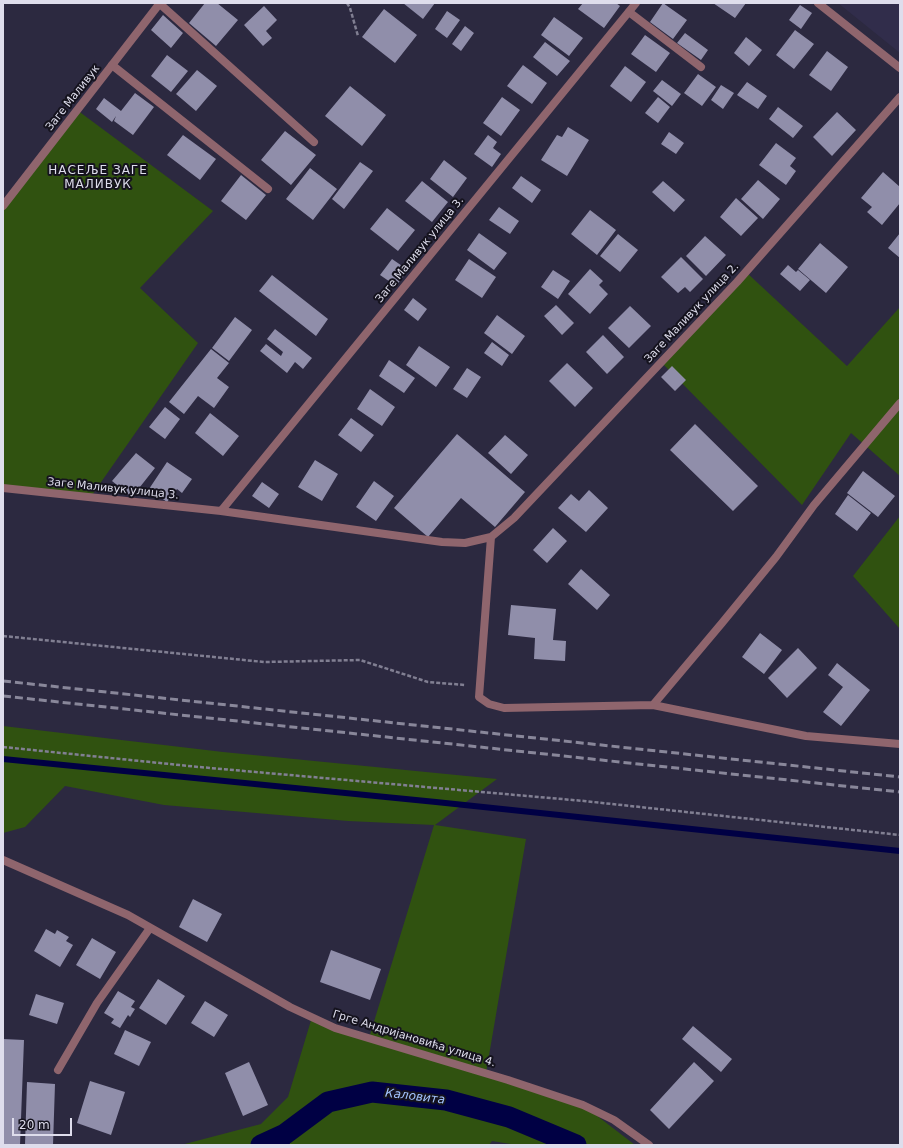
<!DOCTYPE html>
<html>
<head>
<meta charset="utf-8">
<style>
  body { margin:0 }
  #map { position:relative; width:903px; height:1148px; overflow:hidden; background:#2c2940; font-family:"DejaVu Sans",sans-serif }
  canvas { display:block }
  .frame { position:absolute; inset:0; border:4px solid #deddec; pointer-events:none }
  .scale { position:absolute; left:12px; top:1118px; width:60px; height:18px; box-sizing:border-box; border:2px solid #deddec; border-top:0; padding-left:5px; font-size:12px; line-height:14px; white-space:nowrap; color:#deddec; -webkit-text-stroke:3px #15131e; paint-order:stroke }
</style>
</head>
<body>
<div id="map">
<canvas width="903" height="1148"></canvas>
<div class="frame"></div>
<div class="scale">20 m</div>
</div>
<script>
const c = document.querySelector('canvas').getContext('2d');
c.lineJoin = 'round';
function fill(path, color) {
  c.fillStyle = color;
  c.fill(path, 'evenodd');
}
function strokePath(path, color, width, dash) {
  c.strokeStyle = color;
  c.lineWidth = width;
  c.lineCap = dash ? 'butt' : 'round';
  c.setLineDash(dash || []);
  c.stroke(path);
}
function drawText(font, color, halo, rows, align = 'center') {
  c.font = font + ' "DejaVu Sans",sans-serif';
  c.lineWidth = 4;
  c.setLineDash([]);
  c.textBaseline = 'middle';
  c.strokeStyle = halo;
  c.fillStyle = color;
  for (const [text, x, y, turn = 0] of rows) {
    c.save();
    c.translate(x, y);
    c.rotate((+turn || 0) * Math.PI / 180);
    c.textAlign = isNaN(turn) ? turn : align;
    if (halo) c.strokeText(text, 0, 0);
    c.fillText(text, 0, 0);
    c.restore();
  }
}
fill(new Path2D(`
  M838,3H900V53Z`), '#312d4b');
fill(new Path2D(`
  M77,110L213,211L140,288L198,343L90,498L3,488V206Z
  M746,272L847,366L900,307V476L851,433L802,505L661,362Z
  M900,516V629L853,576Z
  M3,726L223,752L497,779L435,825L526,839L486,1073L583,1105L635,1145H517L492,1141L489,1145H181L261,1124L288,1097L312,1017L369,1038L434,825L348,821L164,805L65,786L25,827L3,833Z`), '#305210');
strokePath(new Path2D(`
  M3,759L436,802L900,851
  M285,1134L287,1145`), '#004', 6);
strokePath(new Path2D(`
  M261,1145L285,1134L328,1102L372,1092L446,1100L509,1117L576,1145`), '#004', 21);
fill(new Path2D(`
  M205,3H217L238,20L216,46L189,23Z
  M403,3H435L423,19Z
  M583,3H616L620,6L604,28L578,9Z
  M663,3L687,20L673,39L650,22Z
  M713,3H746L735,18Z
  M800,5L812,13L801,29L789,20Z
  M264,6L277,20L266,31L272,38L263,46L244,25Z
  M384,9L417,35L395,63L362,37Z
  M447,11L460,20L447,38L435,29Z
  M163,15L183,33L171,48L151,30Z
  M554,17L583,38L569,56L541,35Z
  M465,26L474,33L461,51L452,44Z
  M795,30L814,44L794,69L776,55Z
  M685,33L708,50L701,60L677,43Z
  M645,35L670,53L656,72L631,54Z
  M746,37L762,50L749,66L734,53Z
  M545,42L570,61L557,76L533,57Z
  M827,51L848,67L831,91L809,75Z
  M167,55L188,71L171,92L151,76Z
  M523,65L547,83L532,104L507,86Z
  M625,66L646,82L631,102L610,86Z
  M197,70L217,86L196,111L176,94Z
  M698,74L716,87L702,106L684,93Z
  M662,80L681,94L672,106L653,91Z
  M747,82L767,96L758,109L737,95Z
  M721,85L734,93L723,109L711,100Z
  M350,86L386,115L362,146L325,116Z
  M135,93L154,107L133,135L114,121L116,116L112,122L96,109L104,98L121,111Z
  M502,97L520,110L501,136L483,123Z
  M658,97L670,107L658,123L645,113Z
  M778,107L803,126L793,138L769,119Z
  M837,112L856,130L832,156L813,137Z
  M568,127L589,140L567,176L541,160L557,135L562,137Z
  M285,131L316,155L291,185L261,160Z
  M669,132L684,143L676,154L661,144Z
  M183,135L216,159L200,180L167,155Z
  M488,135L497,142L493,148L501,154L492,167L474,154Z
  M776,143L796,158L790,166L796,171L786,185L759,165Z
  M444,160L467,178L453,197L430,179Z
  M360,162L373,171L344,209L332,199Z
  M310,168L337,189L313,220L286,199Z
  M883,172L900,187V203L882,225L867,212L872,207L861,198Z
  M241,175L266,195L246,220L221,201Z
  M521,176L541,190L532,203L512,188Z
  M758,180L780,199L763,219L741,199Z
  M422,181L448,202L432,222L405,201Z
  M663,181L685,200L674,212L652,192Z
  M736,198L758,218L741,236L720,217Z
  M499,207L519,221L510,234L489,220Z
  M387,208L415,230L398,251L370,229Z
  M590,210L616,230L597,255L571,234Z
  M479,233L507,253L494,270L467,250Z
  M900,233V258L888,248Z
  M618,234L638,250L620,272L600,256Z
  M705,236L726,255L706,276L686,256Z
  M820,243L848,267L826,293L798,269Z
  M681,257L703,279L690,292L685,287L678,293L661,277Z
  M392,259L408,270L396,286L380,275Z
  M469,259L496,277L482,298L455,280Z
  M788,265L796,272L798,270L810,280L800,291L780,274Z
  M590,269L603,281L599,285L608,294L590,314L568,294Z
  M553,270L570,281L558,299L541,287Z
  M272,275L328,319L316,336L259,291Z
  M413,298L427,309L418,321L404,310Z
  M556,305L574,323L562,335L544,316Z
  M630,306L651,326L629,348L608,328Z
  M497,315L525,336L512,354L484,333Z
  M235,317L252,330L229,361L212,348Z
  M275,329L312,358L303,369L295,362L287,373L260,351L266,344L281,356L283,352L267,339Z
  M603,335L624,357L607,374L586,352Z
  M492,342L509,355L502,366L484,353Z
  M419,346L450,367L436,387L406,365Z
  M211,349L229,363L217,378L229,387L214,408L198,396L184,414L169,402Z
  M389,360L415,378L404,393L379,376Z
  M567,363L593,388L575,407L549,381Z
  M672,366L686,380L675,391L661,377Z
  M467,368L481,377L467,398L453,389Z
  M370,389L395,407L382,426L357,409Z
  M165,407L180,419L165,439L149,427Z
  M210,413L239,436L223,456L195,433Z
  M351,418L374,435L361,452L338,435Z
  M695,424L758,486L733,511L670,450Z
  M457,434L525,492L495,527L461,498L428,537L394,508Z
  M505,435L528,455L511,474L488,453Z
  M136,453L155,468L132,497L112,481Z
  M315,460L338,474L322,501L298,487Z
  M167,462L192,479L182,493L177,489L167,502L149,489Z
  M863,471L895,496L878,517L847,493Z
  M374,481L394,496L376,521L356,507Z
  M262,482L279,494L269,508L252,496Z
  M589,490L608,508L586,532L558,508L571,494L579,501Z
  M848,495L871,513L857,531L835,514Z
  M553,528L567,541L547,563L533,550Z
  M581,569L610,595L597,610L568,584Z
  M511,605L556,609L553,640L566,641L565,661L534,659L535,638L508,635Z
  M760,633L782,650L764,674L742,657Z
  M798,648L817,668L787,698L768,678Z
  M837,663L870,690L841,726L823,712L843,687L828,675Z
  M193,899L222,914L207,942L179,927Z
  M46,929L55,934L57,930L69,937L66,941L73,945L60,967L34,951Z
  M92,938L116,952L100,979L76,965Z
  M331,950L381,969L370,1000L320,982Z
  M158,979L185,996L166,1025L139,1008Z
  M118,991L135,1001L131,1007L135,1009L130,1017L128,1015L120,1028L111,1023L114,1019L104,1013Z
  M36,994L64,1003L57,1024L29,1015Z
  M205,1001L228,1015L214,1037L191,1023Z
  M693,1026L732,1059L721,1072L682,1039Z
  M125,1030L151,1042L139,1066L114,1054Z
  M3,1039L24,1040L20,1145H3Z
  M249,1062L268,1105L243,1116L225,1073Z
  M694,1062L714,1081L669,1129L650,1110Z
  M90,1081L125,1092L111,1135L77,1123Z
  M27,1082L55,1084L53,1145H25Z`), '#908eaa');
strokePath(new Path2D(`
  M347,3L350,8L358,36
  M3,636L264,662L360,660L428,682L465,685
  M3,747L199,767L584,801L900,835`), '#817f92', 2.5, [4, 2]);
strokePath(new Path2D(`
  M160,4L314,142
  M629,12L701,67
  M112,65L268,189`), '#8f656d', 8);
strokePath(new Path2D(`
  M818,3L900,68
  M3,206L160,3
  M3,488L221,511L442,542L465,543L491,537L514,518L737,282L900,97
  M221,511L636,3
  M491,537L479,697L489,704L504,708L653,705L806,736L900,744
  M653,705L722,623L776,557L814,505L900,403
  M3,860L128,915L290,1007L335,1028L508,1080L583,1105L614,1120L649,1145
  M58,1070L97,1003L150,928`), '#8f656d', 8);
strokePath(new Path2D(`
  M3,681L900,777
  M3,696L900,792`), '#89879a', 3, [8, 4]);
drawText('11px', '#deddec', '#15131e', [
  ["Заге Маливук",73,98,-52],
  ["Заге Маливук улица 3.",420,250,-51],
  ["Заге Маливук улица 2.",692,313,-47],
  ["Заге Маливук улица 3.",113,489,6],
  ["Грге Андријановића улица 4.",414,1039,17]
]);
c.letterSpacing = '1px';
drawText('12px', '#deddec', '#15131e', [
  ["НАСЕЉЕ ЗАГЕ",98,171],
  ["МАЛИВУК",98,185]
]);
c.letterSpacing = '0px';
drawText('italic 12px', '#a3c3fe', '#15131e', [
  ["Каловита",415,1097,7]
]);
</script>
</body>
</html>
